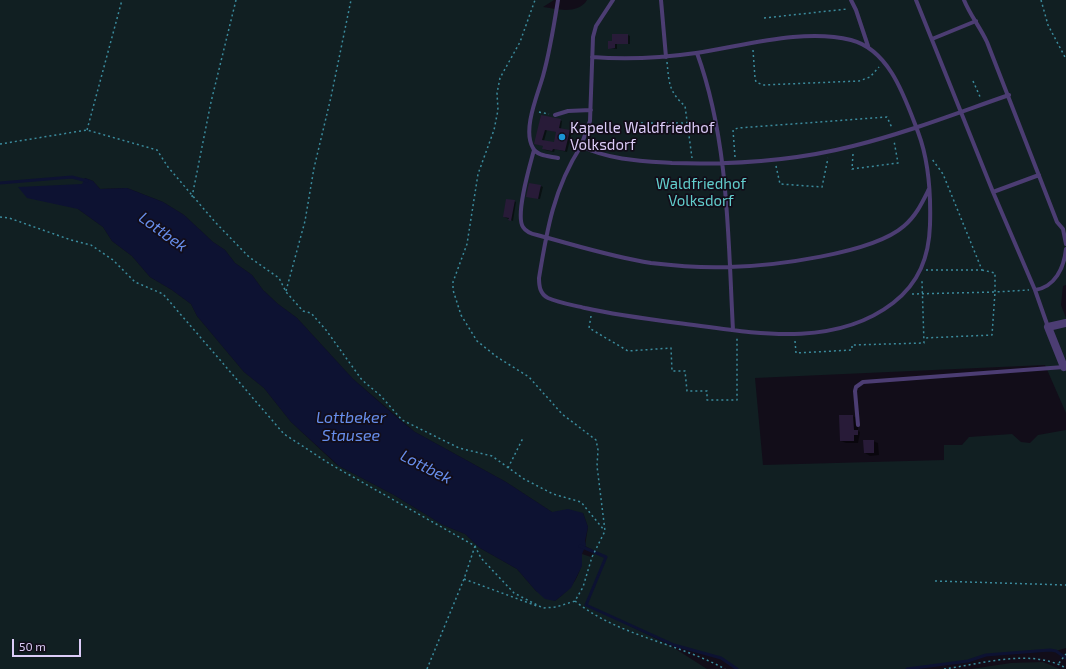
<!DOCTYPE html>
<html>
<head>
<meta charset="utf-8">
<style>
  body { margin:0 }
  #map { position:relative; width:1066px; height:669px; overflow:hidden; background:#120d19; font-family:"Exo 2",sans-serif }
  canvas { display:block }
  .scale { position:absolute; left:12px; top:639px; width:69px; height:18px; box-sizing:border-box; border:2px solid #dcccf8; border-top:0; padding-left:5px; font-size:12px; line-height:14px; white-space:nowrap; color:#dcccf8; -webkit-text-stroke:3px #120d19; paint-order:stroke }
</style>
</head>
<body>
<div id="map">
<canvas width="1066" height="669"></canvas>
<div class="scale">50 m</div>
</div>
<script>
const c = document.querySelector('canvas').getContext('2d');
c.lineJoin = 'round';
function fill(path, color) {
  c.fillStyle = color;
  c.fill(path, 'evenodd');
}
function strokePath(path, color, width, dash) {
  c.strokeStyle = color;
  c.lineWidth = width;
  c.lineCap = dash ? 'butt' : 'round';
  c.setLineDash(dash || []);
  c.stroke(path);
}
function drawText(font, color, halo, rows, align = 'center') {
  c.font = font + ' "Exo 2",sans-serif';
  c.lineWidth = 3.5;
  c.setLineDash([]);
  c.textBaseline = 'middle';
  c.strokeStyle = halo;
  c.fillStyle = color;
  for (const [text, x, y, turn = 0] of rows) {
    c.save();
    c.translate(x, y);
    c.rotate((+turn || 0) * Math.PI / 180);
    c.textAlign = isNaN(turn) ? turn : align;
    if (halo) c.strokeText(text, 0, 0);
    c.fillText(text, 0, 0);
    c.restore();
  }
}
fill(new Path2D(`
  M0,0H554L543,7C556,9 578,15 587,0H1066V285L1063,286L1061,305L1066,318V413L1045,365L755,378L763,465L944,460V445H962L969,437L1012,434L1021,442L1030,443L1038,435L1066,430V648L1056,651L986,655L968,661L907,669H737L721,658L674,645L614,618L671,646L707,669H0ZM85,178L93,181L100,189L127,188L163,202L184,215L213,242L225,250L235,263L252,275L263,290L278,304L297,318L353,379L415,432L506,482L552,512L583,513L588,527L585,546L600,554L594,552L591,557L582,554C582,576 572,588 555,601L536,591L517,569L480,548L465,534L443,525L394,495L337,465L291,422L264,388L244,372L197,316L191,304L172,290L150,277L132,256L112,241L103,227L78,209Z
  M1043,662L1060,669H971L1011,663Z`), '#111f22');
fill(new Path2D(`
  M85,178L93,181L100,189L127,188L163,202L184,215L213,242L225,250L235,263L252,275L263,290L278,304L297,318L353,379L401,421L415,432L506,482L552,512L568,509L583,513L588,527L585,541L586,545L582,554V566L571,588L555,601L545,599L536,591L517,569L480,548L465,534L443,525L394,495L339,466L291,422L264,388L244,372L197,316L191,304L172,290L150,277L132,256L112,241L103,227L78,209L27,198L18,187L82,184Z`), '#0d1232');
fill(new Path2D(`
  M628,35L630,36V44H617V49L609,48L613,42Z
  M541,116L560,120L562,121L561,129L572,132L567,152L555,149L554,152L545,150L543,149L544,146L536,144ZM547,130L557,132L555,143L544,141Z
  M541,186L543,187L540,199L530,197Z
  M514,201L516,202L513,221L504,217Z
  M853,416L858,419V431L860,432L858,443H846L841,441Z
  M873,441L878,443L879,455L870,456L865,453Z`), '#0007');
strokePath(new Path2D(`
  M0,183L72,177L87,181
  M580,546L606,557L586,605L674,645L721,658L737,669
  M907,669L968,661L986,655L1050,650L1056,651L1066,658`), '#0d1232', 3);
fill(new Path2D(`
  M612,34H628V44H615V48L608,49V41H612Z
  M541,115L561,119L559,128L570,130L565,151L553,149L552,151L542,149L543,146L534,144ZM545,130L556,132L554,142L542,140Z
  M529,183L541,185L538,199L526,197Z
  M506,199L515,200L511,221L508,220L509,218L503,217Z
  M839,415H853L854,430H858V435H854V441H840Z
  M863,440H874V453H864Z`), '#281b38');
strokePath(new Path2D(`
  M1041,0L1048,25L1066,59
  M764,18L847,9
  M753,50L755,78L756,82L763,85L859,81L870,77L879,67
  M667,62C669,83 669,92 685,106L692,158
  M973,81L981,99
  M539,112L549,114
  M636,123H687
  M87,130L122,0
  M0,144L87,130L157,150L168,167L215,222L249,257L279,278L286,292L303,311L311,313L326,330L362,380L381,396L402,420L459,448L492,456L524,479L553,494L581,502L604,530
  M853,154L852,169L898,163L894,141
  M735,157L733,130L738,128L887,117L892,128
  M776,166L780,184L822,187L828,158
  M192,197L211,102L236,0
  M0,217L9,218L71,240L91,245L113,260L135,282L163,294L284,434L330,464L475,546L481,558L514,593L543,608L556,607L575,601L583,587L592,557L605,531L597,466L598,450L596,440L562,414L529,377L497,357L477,341L461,315L453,290V282L467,244L478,174L494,130L498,110L497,93L500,78L520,42L535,0
  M926,270H982L943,174L932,159
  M982,270L995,273V292L1029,290
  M286,291L305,221L314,168L331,97L351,0
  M912,294L995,292L992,335L924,338
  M591,316L589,328L628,351L671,348L672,371H685L687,391H707V400H737V337
  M795,341L796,353L852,350V345L924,343L922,281
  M508,468L523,438
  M464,579L537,606
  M935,581L1066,585
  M575,601C618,636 678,643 725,669
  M1059,663L1066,654
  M427,669L464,579L475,546
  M944,669C982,664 1030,648 1066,668`), '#3b8b9d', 1.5, [2, 3]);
strokePath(new Path2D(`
  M661,0L666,57
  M851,0L856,10L868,46
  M916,0L993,192L1035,290L1048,327
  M964,0C970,15 980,27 987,42L1057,222L1063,229L1066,244
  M932,39L976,21
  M697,53C729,141 728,238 733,330
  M592,57C627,60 661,58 696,53C744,46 803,28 851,40C890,50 905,98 918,132C929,161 931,193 930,225C929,257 919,283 893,303C832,350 749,332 678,323C647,319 616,315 585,308C573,305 559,303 548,298C540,294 539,286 539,278C547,229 554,188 581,146C609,160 641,161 672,163C733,165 794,161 853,146C906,133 957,113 1009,95
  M555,115L568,111L591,110
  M581,146L590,121L593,37L596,26L613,0
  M534,150C530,165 515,215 523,227C526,232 532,234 537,235C575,245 612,257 651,263C676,266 704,268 729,267C772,266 872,254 904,226C916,216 922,203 929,189
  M558,158C549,156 537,156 533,148C522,130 538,94 543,76C550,51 554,25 558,0
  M993,192L1039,175
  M1035,290C1055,287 1064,268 1066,249
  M858,425L855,391L856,387L863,382L1064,367`), '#4c3d73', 4);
strokePath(new Path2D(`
  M1064,367L1048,327L1066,323`), '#4c3d73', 8);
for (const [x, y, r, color] of [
  [562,137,4,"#1b95d4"]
]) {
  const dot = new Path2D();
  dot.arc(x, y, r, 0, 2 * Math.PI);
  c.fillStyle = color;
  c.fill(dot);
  strokePath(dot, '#120d19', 1.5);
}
drawText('15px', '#dcccf8', '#120d19', [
  ["Kapelle Waldfriedhof",570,128],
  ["Volksdorf",570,145]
], 'left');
drawText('15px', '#62cecd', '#120d19', [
  ["Waldfriedhof",701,184],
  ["Volksdorf",701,201]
]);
drawText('italic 16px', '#678eeb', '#120d19', [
  ["Lottbek",163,232,36],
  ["Lottbeker",351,418],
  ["Stausee",351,436],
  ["Lottbek",426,467,27]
]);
</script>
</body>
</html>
